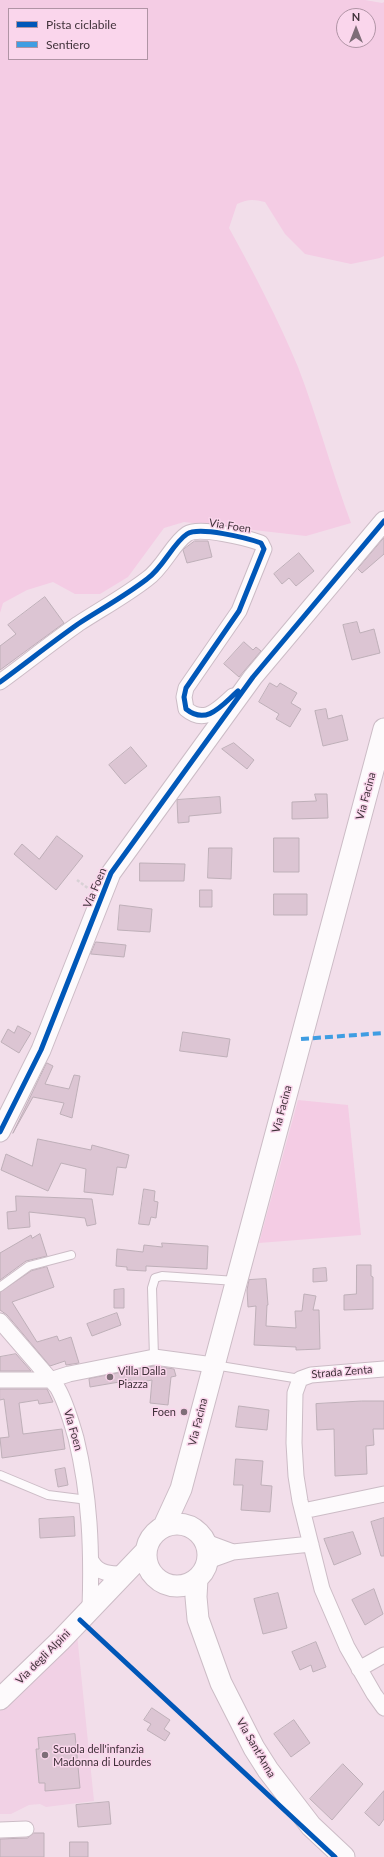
<!DOCTYPE html>
<html>
<head>
<meta charset="utf-8">
<style>
  body { margin:0 }
  #map { position:relative; width:384px; height:1857px; overflow:hidden; background:#f2deea; font-family:Lato,sans-serif }
  canvas { display:block }
  .legend { position:absolute; left:8px; top:8px; width:140px; height:52px; box-sizing:border-box; background:#fad6ec; border:1px solid #b094a5; margin:0; padding:5px 7px; list-style:none; font-size:12px; color:#40323a }
  .legend li { display:flex; align-items:center; gap:8px; height:20px }
  .legend b { width:20px; border:1px solid #b094a5 }
  .north { position:absolute; left:336px; top:8px; width:40px; height:40px; box-sizing:border-box; background:#fad6ec; border:1px solid #b094a5; border-radius:50%; rotate:0deg; font-size:11px; font-weight:700; line-height:16px; text-align:center; color:#40323a }
  .north::after { content:''; display:block; margin:auto; width:14px; height:18px; background:#7e6e78; clip-path:polygon(50% 0,100% 100%,50% 72%,0 100%) }
</style>
</head>
<body>
<div id="map">
<canvas width="384" height="1857"></canvas>
<ul class="legend">
<li><b style="height:5px;background:#0057b8"></b>Pista ciclabile</li>
<li><b style="height:5px;background:#3f9de2"></b>Sentiero</li>
</ul>
<div class="north">N</div>
</div>
<script>
const c = document.querySelector('canvas').getContext('2d');
c.lineJoin = 'round';
function fill(path, color) {
  c.fillStyle = color;
  c.fill(path, 'evenodd');
}
function strokePath(path, color, width, dash) {
  c.strokeStyle = color;
  c.lineWidth = width;
  c.lineCap = dash ? 'butt' : 'round';
  c.setLineDash(dash || []);
  c.stroke(path);
}
function drawText(font, color, halo, rows, align = 'center') {
  c.font = font + ' Lato,sans-serif';
  c.lineWidth = 3;
  c.setLineDash([]);
  c.textBaseline = 'middle';
  c.strokeStyle = halo;
  c.fillStyle = color;
  for (const [text, x, y, turn = 0] of rows) {
    c.save();
    c.translate(x, y);
    c.rotate((+turn || 0) * Math.PI / 180);
    c.textAlign = isNaN(turn) ? turn : align;
    if (halo) c.strokeText(text, 0, 0);
    c.fillText(text, 0, 0);
    c.restore();
  }
}
fill(new Path2D(`
  M77,1634L94,1801L46,1807L40,1804L29,1805L11,1814H0V1708Z`), '#f1d1e5');
fill(new Path2D(`
  M0,0H365L382,3L384,2V256L380,258L351,264L305,254L285,234L265,202C253,199 248,199 237,204L229,228C254,273 278,319 298,367C318,419 332,472 351,523L306,536L184,522L164,528L128,577L100,594H75L53,582L27,590L3,603L0,613ZM9,9H147V59H9ZM344,16H368V40H344Z
  M298,1100L348,1105L361,1235L259,1243Z`), '#f4cce4');
const building = new Path2D(`
  M384,538V554L362,573L358,569Z
  M195,541H208L212,557L187,563L183,550Z
  M299,553L314,571L296,586L289,578L282,584L274,574Z
  M45,597L64,623L0,670V646L16,634L8,625Z
  M357,622L360,633L374,629L380,653L352,660L343,625Z
  M244,642L253,650L256,647L261,651L239,677L224,664Z
  M270,683L277,687L280,683L297,693L291,703L301,709L290,727L276,719L279,714L259,702Z
  M326,709L328,719L342,715L348,740L323,746L315,711Z
  M234,743L254,760L247,769L222,749Z
  M131,747L147,766L125,784L109,765Z
  M315,794H327L328,818L292,819V802L316,801Z
  M220,797L221,813L189,816V822L178,823L177,800Z
  M57,836L83,856L56,890L14,854L22,844L39,859Z
  M274,838H299V872H274Z
  M209,848H232L231,879L208,878Z
  M140,863L185,864L184,881H140Z
  M200,890H212V907H200Z
  M274,894H307V915H274Z
  M120,905L152,909L150,932L118,930Z
  M96,942L126,945L124,957L91,954Z
  M18,1026L31,1033L19,1053L1,1042L8,1029L14,1033Z
  M183,1032L230,1039L227,1057L180,1051Z
  M47,1063L53,1066L45,1084L69,1089L74,1075L80,1076L72,1118L60,1114L64,1103L33,1097L13,1133Z
  M38,1139L91,1150L92,1145L129,1155L126,1168L117,1167L113,1195L84,1192L86,1169L61,1163L48,1191L1,1170L6,1154L32,1166Z
  M144,1189L155,1191L154,1201L158,1202L156,1218L151,1217L149,1225L139,1224Z
  M16,1196L92,1199L96,1224L87,1226L85,1218L29,1212L30,1227L8,1229L7,1212L16,1211Z
  M40,1234L47,1256L26,1261L0,1280V1253L31,1235L32,1238Z
  M162,1243L208,1246L207,1269L146,1266V1271L127,1270V1267L116,1266L117,1249L143,1252L144,1245L162,1247Z
  M357,1265H371V1276L373,1277V1309L344,1310V1295L356,1294Z
  M47,1267L54,1287L12,1302L37,1342L57,1336L59,1341L71,1337L79,1363L66,1365L65,1361L50,1366L7,1315L0,1310V1292L31,1271Z
  M326,1268L327,1281L313,1282V1269Z
  M266,1279L268,1305H267L266,1326L296,1328L295,1311H302L304,1294L316,1296L313,1310H319L320,1349L296,1350V1347L254,1345L256,1306L248,1307L247,1290L249,1280Z
  M124,1289V1308H114V1290Z
  M117,1313L121,1325L92,1336L87,1324Z
  M16,1354L31,1371H0V1357Z
  M154,1366L174,1369L176,1376L171,1377L168,1405L150,1403L152,1380L132,1384L131,1380L90,1387L89,1379Z
  M0,1389H47L53,1402L39,1404L38,1400L19,1403L23,1434L62,1429L65,1449L2,1458L0,1438L9,1437L4,1399L0,1400Z
  M362,1401H384V1429H373L374,1445L366,1446L367,1474L335,1476L334,1429L317,1430L316,1404Z
  M239,1406L269,1410L267,1430L236,1427Z
  M236,1459L263,1461L261,1485L272,1486L270,1512L241,1510L243,1485H234Z
  M65,1468L68,1485L58,1487L55,1470Z
  M74,1517L75,1536L40,1538L39,1519Z
  M384,1518V1556H381L371,1522Z
  M353,1532L361,1554L334,1565L324,1539Z
  M374,1589L383,1614L365,1625L352,1600Z
  M278,1593L287,1628L263,1634L254,1599Z
  M316,1642L326,1667L313,1672L311,1665L300,1670L292,1652Z
  M152,1708L170,1720L164,1729L170,1733L165,1741L147,1730L151,1724L144,1720Z
  M294,1720L310,1743L291,1757L274,1734Z
  M75,1734L80,1788L45,1791V1783H39L36,1749H39L38,1738Z
  M343,1764L363,1784L332,1820L310,1799Z
  M384,1791V1819L379,1826L365,1813Z
  M109,1802L111,1824L78,1827L76,1805Z
  M34,1833H44V1857H0V1839L27,1838Z
  M70,1842H88V1857H70Z`);
fill(building, '#dcc5d3');
strokePath(building, '#beafb8', 1);
const service = new Path2D(`
  M0,1287L29,1266L71,1255
  M154,1357L152,1288L155,1278L162,1276L236,1281
  M214,1365L300,1379
  M0,1475L48,1495L88,1500`);
const minor = new Path2D(`
  M0,682C26,663 51,643 78,624C101,609 125,596 147,579C163,568 173,543 187,534C199,526 247,538 261,543L264,549L239,611L186,688L184,697L186,709C205,725 218,709 233,696
  M0,1321L57,1387C66,1402 71,1421 76,1438C90,1496 92,1549 90,1609
  M384,1369L311,1375L300,1379L295,1393L294,1443L296,1476L300,1501L322,1589L347,1647L374,1694L384,1708
  M0,1380H50L69,1374L154,1357L213,1365
  M303,1511L384,1494
  M206,1542L233,1552
  M208,1561L233,1552L311,1544
  M92,1562C99,1574 111,1574 123,1574
  M359,1669L384,1655
  M0,1830L26,1829`);
const tertiary = new Path2D(`
  M0,1132L41,1050L111,873L253,677L384,521`);
const secondary = new Path2D(`
  M146 1555a31 31 0 1 1 62 0a31 31 0 1 1-62 0Z
  M164,1526L181,1489L384,729
  M197,1579L196,1597L198,1619L221,1683L254,1748L268,1770L311,1826L344,1857
  M0,1699L60,1641L146,1551`);
strokePath(service, '#ccbcc6', 10);
strokePath(minor, '#ccbcc6', 17);
strokePath(tertiary, '#ccbcc6', 21);
strokePath(secondary, '#ccbcc6', 23);
strokePath(new Path2D(`
  M77,880L89,889`), '#d8d1d5', 2.5, [3, 2]);
strokePath(service, '#fdfafc', 8);
strokePath(minor, '#fdfafc', 15);
strokePath(tertiary, '#fdfafc', 19);
strokePath(secondary, '#fdfafc', 21);
strokePath(new Path2D(`
  M301,1039L384,1033`), '#3f9de2', 4, [8, 4]);
strokePath(new Path2D(`
  M0,682C26,663 51,643 78,624C101,609 125,596 147,579C163,568 173,543 187,534C199,526 247,538 261,543L264,549L239,611L186,688L184,697L186,709C207,726 222,705 238,691
  M0,1132L41,1050L111,873L253,677L384,521
  M80,1620L335,1857`), '#0057b8', 5);
for (const [x, y, r, color] of [
  [110,1377,4,"#7e6e78"],
  [184,1412,4,"#7e6e78"],
  [45,1755,4,"#7e6e78"]
]) {
  const dot = new Path2D();
  dot.arc(x, y, r, 0, 2 * Math.PI);
  c.fillStyle = color;
  c.fill(dot);
  strokePath(dot, '#fad6ec', 1.5);
}
drawText('11px', '#40323a', '#fad6ec', [
  ["Via Foen",230,526,9],
  ["Via Facina",366,796,-75],
  ["Via Foen",95,888,-67],
  ["Via Facina",282,1109,-75],
  ["Strada Zenta",342,1372,-5],
  ["Via Facina",198,1422,-76],
  ["Via Foen",73,1430,74],
  ["Via degli Alpini",43,1657,-45],
  ["Via Sant'Anna",256,1748,60]
]);
drawText('11px', '#40323a', '#fad6ec', [
  ["Villa Dalla",118,1371],
  ["Piazza",118,1384],
  ["Foen",176,1412,"right"],
  ["Scuola dell'infanzia",53,1749],
  ["Madonna di Lourdes",53,1762]
], 'left');
</script>
</body>
</html>
